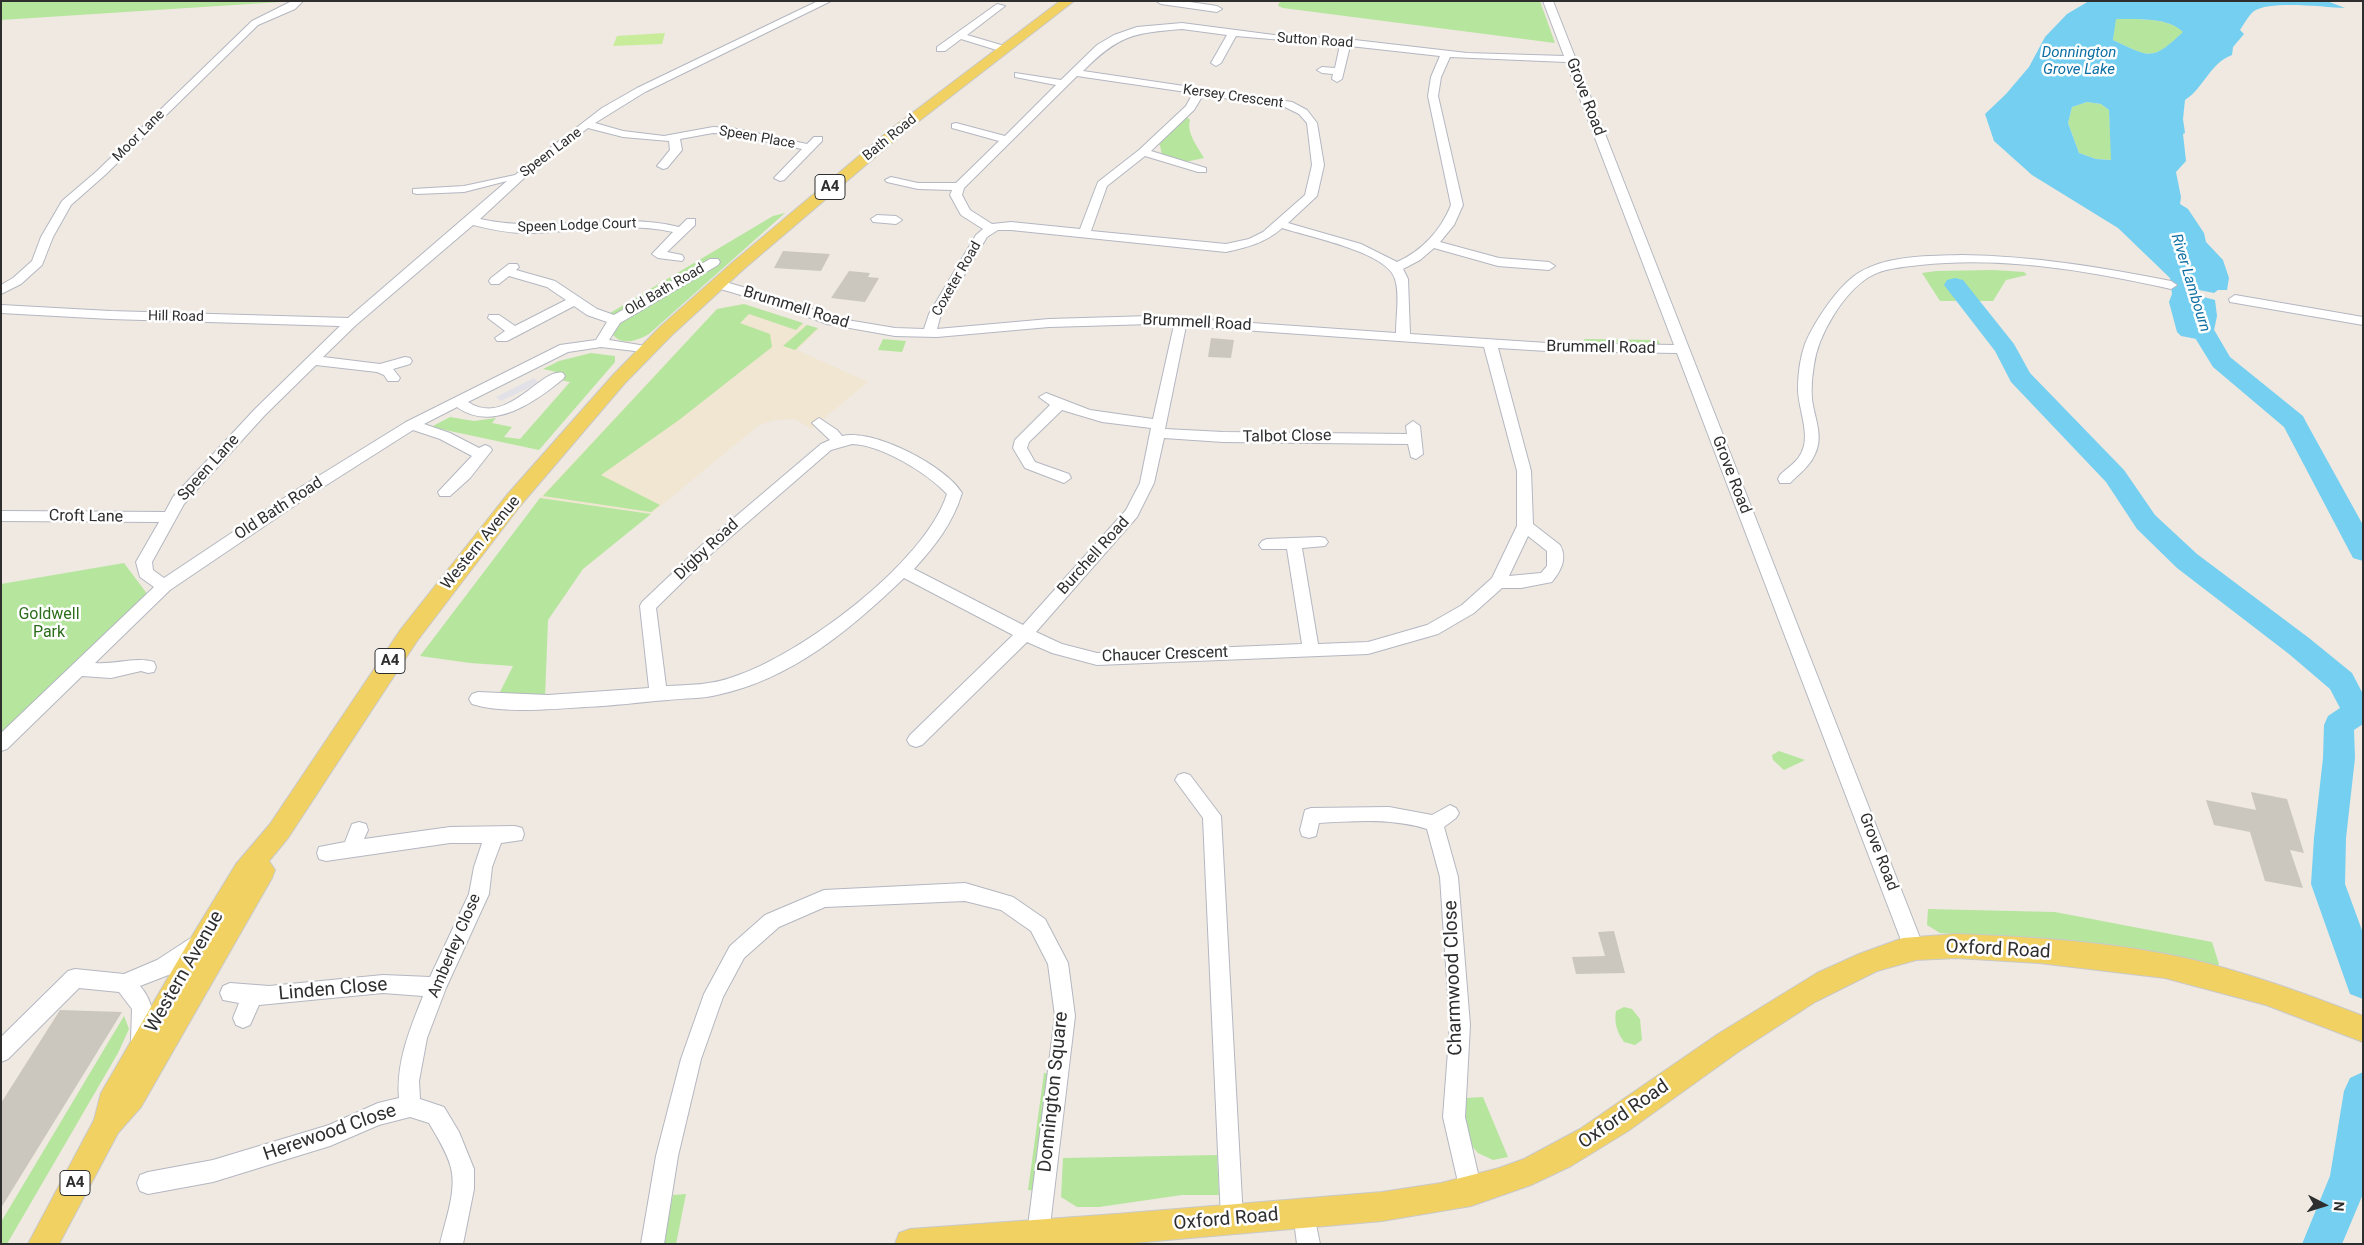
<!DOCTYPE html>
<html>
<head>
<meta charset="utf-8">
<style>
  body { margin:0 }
  #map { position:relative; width:2364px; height:1245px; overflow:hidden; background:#efe9e1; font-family:Roboto,sans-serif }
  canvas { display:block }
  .frame { position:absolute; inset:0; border:2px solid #2e2e2e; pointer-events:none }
  .north { position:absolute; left:2299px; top:1180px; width:50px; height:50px; -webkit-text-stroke:4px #fff; paint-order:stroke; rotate:95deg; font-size:14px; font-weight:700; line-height:20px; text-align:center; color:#2e2e2e }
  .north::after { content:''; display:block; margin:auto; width:18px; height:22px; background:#2e2e2e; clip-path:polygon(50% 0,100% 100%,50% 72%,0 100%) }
</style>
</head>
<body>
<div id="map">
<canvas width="2364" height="1245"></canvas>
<div class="frame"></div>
<div class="north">N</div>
</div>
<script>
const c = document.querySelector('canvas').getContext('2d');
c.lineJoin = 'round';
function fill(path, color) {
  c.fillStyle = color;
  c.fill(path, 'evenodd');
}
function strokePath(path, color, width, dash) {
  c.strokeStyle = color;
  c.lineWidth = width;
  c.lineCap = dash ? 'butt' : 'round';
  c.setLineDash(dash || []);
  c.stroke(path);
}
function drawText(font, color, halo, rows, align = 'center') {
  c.font = font + ' Roboto,sans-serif';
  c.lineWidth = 5;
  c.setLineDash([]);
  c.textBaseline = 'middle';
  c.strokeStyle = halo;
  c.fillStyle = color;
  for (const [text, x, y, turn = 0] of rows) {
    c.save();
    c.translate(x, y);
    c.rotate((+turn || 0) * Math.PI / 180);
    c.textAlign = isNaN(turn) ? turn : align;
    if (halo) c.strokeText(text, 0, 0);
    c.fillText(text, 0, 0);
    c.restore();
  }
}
fill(new Path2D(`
  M534,378L539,383L501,401L496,397Z`), '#e3e1e8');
fill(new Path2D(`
  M744,304L819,329L797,350L868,382L811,429L795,419L776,420L759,425L651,514L540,498L717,309Z`), '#f0e6d1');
fill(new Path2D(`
  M1,1H296L1,20Z
  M1280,1H1540L1555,43L1283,8L1278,6Z
  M2115,19C2136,19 2168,17 2184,32C2152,61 2151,58 2113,40Z
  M2087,102L2101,104L2109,110L2112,160L2096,159L2079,153L2068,123L2072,107Z
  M1187,117L1190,120C1186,133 1198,147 1204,158L1185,162L1162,156L1160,145L1156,144Z
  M785,213L649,334C637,341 620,347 611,332L619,319L610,313L773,216Z
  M1994,270L2024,272L2027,275L2006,280L1993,301H1940L1922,273L1936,271Z
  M744,304L803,323L796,330L749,314L740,323L770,334L772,347L679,420L601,475L660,505L651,512L543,496L717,309Z
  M807,325L818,328L795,350L783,346Z
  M883,339L906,341L902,352L878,350Z
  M1584,339L1658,340L1660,344L1585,342Z
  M591,353L615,356V362L539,450L431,427L450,417L474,421L496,418L492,423L512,427L504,437L520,439L570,382L556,379L561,373L543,369L559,361Z
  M540,498L651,514L583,569L548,620L545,698H497L513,666L470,663L420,656Z
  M124,563L148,595L1,737V584Z
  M1779,751L1805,760L1784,770L1773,760L1772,755Z
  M1928,909L2055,912L2212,942L2219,964L2217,968L1994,937L1940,933L1927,925Z
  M1624,1007L1632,1009L1640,1019L1642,1040L1635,1045L1624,1042C1617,1032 1614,1023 1616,1011Z
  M124,1016L129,1029L118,1053L7,1244H1V1222Z
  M1044,1073L1053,1074L1038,1191L1028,1190Z
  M1483,1097L1508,1157L1493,1160L1478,1153L1466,1140L1462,1119L1466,1098Z
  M1217,1155L1219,1195H1182L1099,1207H1077L1061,1197L1063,1158Z
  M686,1194L676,1244H663L673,1195Z`), '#b6e59e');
fill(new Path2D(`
  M665,33L662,44L613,46L617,36Z`), '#c9ec9a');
fill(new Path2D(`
  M2089,1H2327L2345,8C2324,7 2270,0 2254,11C2248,16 2244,24 2240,30L2244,34L2233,47L2232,55C2210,63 2204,88 2185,100L2183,119L2185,133L2183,134L2186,161L2176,172L2181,197L2180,204L2188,209L2204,233L2206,242L2223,260L2229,278L2227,290H2218L2214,293L2194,289L2196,295L2215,300L2217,316L2213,335L2202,340L2181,336L2177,332L2169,302L2172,294L2170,278L2118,228L2032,175L1994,141L1985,114L2006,94L2029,67L2045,37L2067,14ZM2116,19C2135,19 2169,17 2183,32C2152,61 2151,58 2113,40ZM2087,102L2101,104L2109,110L2111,160L2096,159L2079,153L2068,123L2072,107Z`), '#75cff0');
fill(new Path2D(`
  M1955,278L1963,280L2014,344L2030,373L2124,470L2155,515L2197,554L2309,638L2352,673L2363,694V724L2354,730L2355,758L2346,838L2345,884L2363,933V999L2350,994L2311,884L2314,838L2323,758L2324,725L2328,716L2340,708L2330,689L2289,654L2177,568L2137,529L2106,482L2011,382L1995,351L1944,285L1947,280Z
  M2193,294L2201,296L2213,328L2230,357L2303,416L2306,422L2363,525V561L2353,558L2284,427L2213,367L2189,328L2182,301L2185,296Z
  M2363,1072V1194L2342,1244H2302L2330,1176L2344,1091L2350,1078Z`), '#75cff0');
fill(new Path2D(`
  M783,251L830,254L821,271L774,268Z
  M849,271L870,273L868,277L879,278L865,302L831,298Z
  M1211,338L1234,340L1231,358L1208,357Z
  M2251,792L2287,799L2304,853L2290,850L2303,888L2265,881L2250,832L2214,825L2206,800L2256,810Z
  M1614,931L1625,973L1576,974L1572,957L1605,956L1598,932Z
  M60,1010L122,1012L1,1208V1103Z`), '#cbc7bf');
const minor = new Path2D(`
  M292,1H303L295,9L258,25L105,175L71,205L53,237L42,265L21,284L1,294V285L13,278L32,261L41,237L62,201L97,171L252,21Z
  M818,1H831L645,92L595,123L623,131L664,136L713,127L732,128L807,144L814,137H822V141L784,180L780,181L774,178L802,149L732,134L713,133L680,139L682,150L667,168L663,169L657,166L670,150L669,141L623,137L588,128L536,167L480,219C546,234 613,211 679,227L687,219H695V225L667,252L682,255L684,258L682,261L658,258L652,254L673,232C623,221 573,233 523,233C506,233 490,229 473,225L356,325L323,357L380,364L405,357L410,358L412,361L410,364L393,369L400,378L398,381H388L384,375L377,372L316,365L265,415L184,504L152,562L153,570L164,578L296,490L406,422L560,345L596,340L607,322L587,315L574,306L507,341H497L495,338L505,331L488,318L489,315H499L515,326L566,300L547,287L509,276L499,284H491L489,281L491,278L509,264H517L519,267L516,270L555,281L597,309L614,315L710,259H718L720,262L718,265L620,323L609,340L652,347L654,350L652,353L601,347L568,352L468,402C508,428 541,367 563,373L565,376L563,379C536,401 493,433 457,407L424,424L450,433L479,448L485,445L490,447L492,450L470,478L450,496H440L438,492L472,456L440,439L413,430L306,498L170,590L95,663C115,665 135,656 154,662L156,667L154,672L148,673L141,671L111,678L82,676L7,749L1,751V733L154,587L140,577L136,562L159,522L1,521V511L165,512L173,497L255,409L340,326L110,319L1,313V305L110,311L348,318L507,181L464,192L417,194L413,193V189L464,186L515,175L602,108L637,88Z
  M1156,1H1183L1217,6L1222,9L1217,12L1161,4Z
  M1543,1H1553L1924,948L1921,954L1914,957L1907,954L1904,948L1677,353L1547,351L1498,348L1531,471L1533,524L1560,545C1568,559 1560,572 1552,582L1521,588H1502L1474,613L1438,634L1368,654L1097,665L1052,653L1027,642L922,745L916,747L910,745L907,740L910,735L1013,635L904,578C851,629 792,679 717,695C701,699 685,698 668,700C641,702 613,706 585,707C552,709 503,714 472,704L469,699L472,694L478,692L548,695L649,688L640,606L642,602L701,546L821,444L830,440L812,423L819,418L837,430L842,436C873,428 946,466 962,493C953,523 935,546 914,569L1023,625L1126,510L1140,483L1151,428L1102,422L1062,410L1029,442L1027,448L1035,462L1069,474L1071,478L1064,483L1025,468L1013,448L1015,440L1050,405L1039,397L1046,393L1090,410L1153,419L1174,325L1151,324L1049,327L937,337L895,336L827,324L781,307L714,287L712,284L714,281H722L791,301L835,318L895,328L924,329L929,314L976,235L983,229L961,215L950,195L952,190L918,189L887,182L885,180L891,177L918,183H956L999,141L952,128V124L956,123L1005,136L1056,85L1015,77V73L1061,80L1097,45L1114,35L1137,27L1182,23L1274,35L1346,39L1467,53L1564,56ZM1182,29L1227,35L1211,63L1216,66L1221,63L1236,36L1340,45L1335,68L1322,67L1317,70L1322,73L1333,74L1332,79L1337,82L1342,79L1350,46L1440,56L1431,77L1428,96L1451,205C1441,230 1422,251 1397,262L1361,244L1288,223L1317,196L1324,165L1317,123L1307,110L1292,102L1083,71C1119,35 1133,33 1182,29ZM1450,57L1566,62L1674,345L1547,343L1410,334L1408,279L1403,269L1420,260L1434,248L1498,266L1549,270L1555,266L1549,262L1499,258L1440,242L1454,225L1463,205L1438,96L1441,77ZM1077,76L1193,93L1186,106L1139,150L1098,182L1080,229L1011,222L992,224L970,210L962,195L964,188ZM1203,95L1285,107L1299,114L1307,123L1312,165L1305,195L1263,232L1249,239L1226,244L1091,231L1107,186L1145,156L1198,172H1206V168L1151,151L1194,110ZM1282,228C1306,236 1388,252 1395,279C1400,294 1396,316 1396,333L1151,316L1049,319L937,329L941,314L987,237L998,230H1011L1226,252C1248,247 1265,243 1282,228ZM1186,326L1484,347L1517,471V526L1492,578L1462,605L1427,625L1368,642L1318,644L1302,548L1325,546L1328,542L1325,538L1320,537L1267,539L1262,541L1259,545L1262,549H1287L1302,644L1097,653L1062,644L1036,632L1137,517L1154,483L1164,438L1223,442L1408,444L1411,457L1416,459L1423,454L1420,426L1413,421L1406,426L1407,434L1223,432L1165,429ZM852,444C882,445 927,473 947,494C925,563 801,655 733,677C711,685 689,685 666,686L656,608L711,554L831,450ZM1528,536L1547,551V566L1541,573L1509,576Z
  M997,4L1005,6L967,35L1008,47V51H1000L961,39L945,51H937V47Z
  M877,215L896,216L902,220L896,224L873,222L871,219Z
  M1962,255C2033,256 2101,267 2171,281L2177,285L2171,289C2089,271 2004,256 1920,265C1903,267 1884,268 1869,277C1843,293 1818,335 1814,365C1812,376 1811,388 1812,399C1814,417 1824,436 1815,454C1810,466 1799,474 1790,483H1780L1778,479L1780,475C1786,469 1794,464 1799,457C1813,438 1798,410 1798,389C1798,375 1800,358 1805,344C1814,322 1839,284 1860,272C1889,255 1930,256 1962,255Z
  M2235,295L2363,317V325L2230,302L2229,299Z
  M1184,773L1190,775L1221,816L1243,1219L1240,1227L1232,1230L1224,1227L1221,1219L1203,818L1175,780L1178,775Z
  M1450,805L1456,808L1459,813L1456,818L1444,827L1458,877L1470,1025L1465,1117L1482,1191L1479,1199L1471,1202L1463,1199L1460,1191L1443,1117L1450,1025L1440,877L1427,829C1392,818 1355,821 1319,823L1316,836L1309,838L1302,836L1300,830L1305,810L1311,808L1389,807L1432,815Z
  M359,822L366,824L368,830L364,839L450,827L515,826L522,828L524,834L522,840L501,843L492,867L489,894L446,988L427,1038L419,1081L420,1099L444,1107L459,1132L474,1169V1189L463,1244H440C445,1221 457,1191 451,1168C447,1152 437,1137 429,1123L410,1117L379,1125L330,1146L213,1182L148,1194L140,1191L137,1183L140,1175L148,1172L213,1160L329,1125L378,1103L399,1098C396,1062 410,1029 423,996L383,993L259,1005L250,1025L243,1028L236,1025L233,1018L239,1003L223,1000L220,993L223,986L230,983L269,986L383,975L430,977L469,894L474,867L482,843H450L326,861L319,859L317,853L319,847L345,842L352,824Z
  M965,883L1013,897L1045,919L1068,963L1075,1016L1049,1234L1046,1242H1030L1027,1234L1055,1016L1048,964L1031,931L1001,910L965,901L825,907L779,927L744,958L723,997L701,1059L678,1156L664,1244H641L656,1156L681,1059L704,994L730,946L765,915L824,890Z
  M200,932L207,935L210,941L207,947L171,974L140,986C155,1003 157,1027 148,1048L141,1051L134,1048L131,1041L132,1009L119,992L79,988L8,1059L1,1062V1037L68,971L75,969L124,974L157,960Z
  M1304,1202L1312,1205L1320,1244H1297L1293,1213L1296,1205Z`);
const major = new Path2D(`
  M1060,1H1074L901,135L745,268L672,335L625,383L520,506L417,641L288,838L269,861L275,870L272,878L141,1107L118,1133L59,1244H28L94,1120L101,1093L195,931L236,864L270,824L401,629L506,496L613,375L660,327L733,262L891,129Z
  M1956,934C2035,937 2114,942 2190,959C2249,973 2306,994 2363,1016V1042L2266,1005L2165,978L2039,963L1956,958L1916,960L1877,971L1815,1002L1738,1052L1628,1131L1571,1166L1531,1185L1471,1206L1382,1221L1122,1244H895L899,1233L910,1229L1116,1214L1382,1192L1441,1183L1499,1168L1524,1159L1580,1129L1718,1034L1817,973L1859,954L1903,938Z`);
strokePath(minor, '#b4b7c1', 2);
strokePath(major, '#c9c9c9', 2);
fill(minor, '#fff');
fill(major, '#f2d163');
drawText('14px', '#2e2e2e', '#fff', [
  ["Sutton Road",1315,41,4],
  ["Kersey Crescent",1233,97,8],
  ["Moor Lane",139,136,-45],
  ["Speen Place",757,138,10],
  ["Bath Road",890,138,-39],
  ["Speen Lane",551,153,-37],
  ["Speen Lodge Court",577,226,-2],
  ["Coxeter Road",957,279,-60],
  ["Old Bath Road",665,290,-30],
  ["Hill Road",176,317,1]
]);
drawText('italic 15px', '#0d6fa3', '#fff', [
  ["Donnington",2079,53],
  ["Grove Lake",2079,70],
  ["River Lambourn",2190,283,73]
]);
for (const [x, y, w] of [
  [830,187,30],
  [390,661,30],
  [75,1183,30]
]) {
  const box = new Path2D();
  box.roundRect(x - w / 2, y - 12.5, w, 25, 4);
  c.fillStyle = '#fff';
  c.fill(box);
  strokePath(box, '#2e2e2e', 1);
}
drawText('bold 15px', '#2e2e2e', null, [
  ["A4",830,187],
  ["A4",390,661],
  ["A4",75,1183]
]);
drawText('16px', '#2e2e2e', '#fff', [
  ["Grove Road",1585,97,69],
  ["Brummell Road",796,308,17],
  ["Brummell Road",1197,323,3],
  ["Brummell Road",1601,348,1],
  ["Talbot Close",1287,437,-1],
  ["Speen Lane",209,468,-48],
  ["Grove Road",1731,475,69],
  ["Old Bath Road",279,509,-33],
  ["Croft Lane",86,517,1],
  ["Western Avenue",481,543,-51],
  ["Digby Road",707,550,-43],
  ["Burchell Road",1094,556,-48],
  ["Chaucer Crescent",1165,655,-2],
  ["Grove Road",1878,852,69],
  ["Amberley Close",455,946,-67]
]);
drawText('16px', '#2c6e1b', '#fff', [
  ["Goldwell",49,615],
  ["Park",49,633]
]);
drawText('19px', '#2e2e2e', '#fff', [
  ["Oxford Road",1998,950,3],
  ["Western Avenue",185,972,-60],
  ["Charmwood Close",1454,978,-92],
  ["Linden Close",333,990,-5],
  ["Donnington Square",1054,1092,-84],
  ["Oxford Road",1624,1115,-35],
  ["Herewood Close",330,1133,-19],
  ["Oxford Road",1226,1220,-5]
]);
</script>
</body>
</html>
